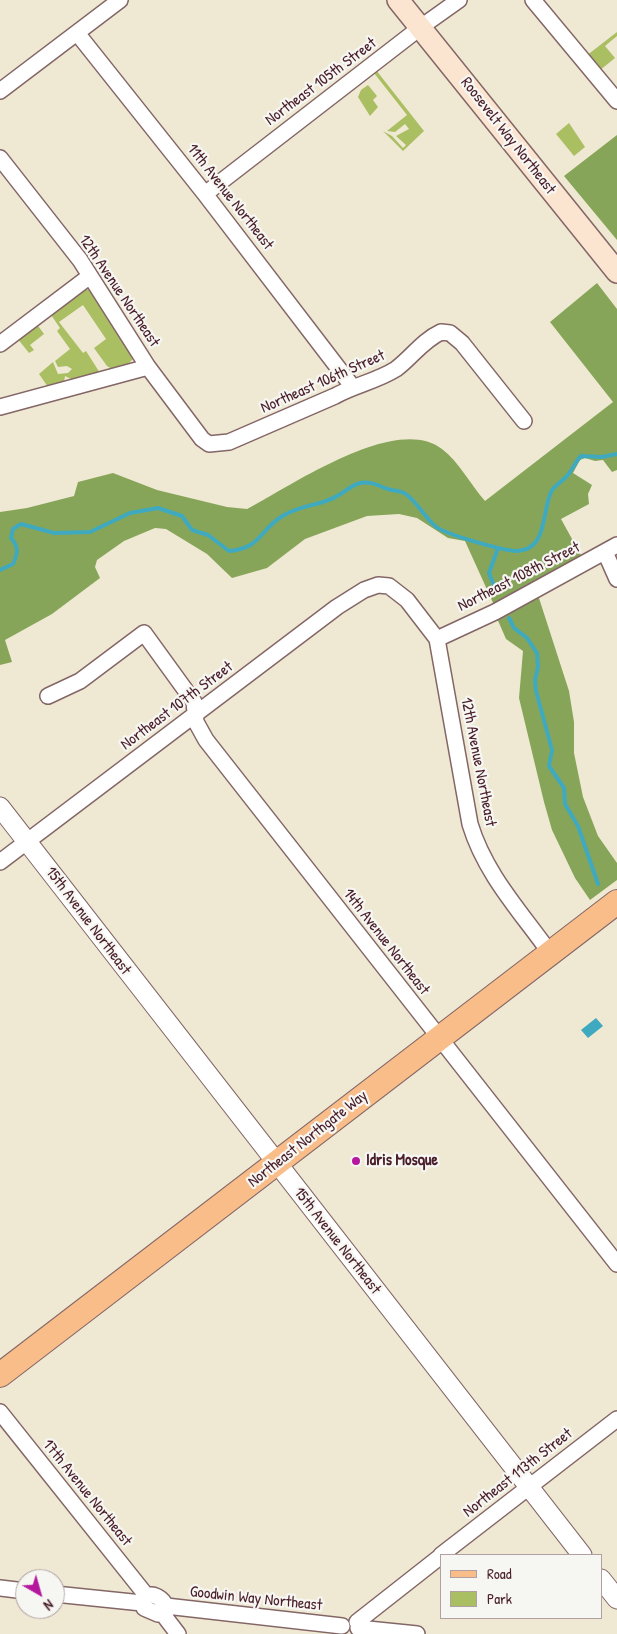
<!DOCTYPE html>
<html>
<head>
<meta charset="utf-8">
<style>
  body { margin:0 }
  #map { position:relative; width:617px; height:1634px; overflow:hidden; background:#efe9d4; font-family:"Patrick Hand",sans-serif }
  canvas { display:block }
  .legend { position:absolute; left:440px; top:1554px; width:162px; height:65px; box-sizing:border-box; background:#f6f6f2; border:1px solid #b1a0a2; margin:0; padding:6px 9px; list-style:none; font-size:15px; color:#4a1f2b }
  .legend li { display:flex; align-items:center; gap:10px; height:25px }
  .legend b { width:25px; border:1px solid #b1a0a2 }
  .north { position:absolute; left:15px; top:1569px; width:50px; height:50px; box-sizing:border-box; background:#f6f6f2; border:1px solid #b1a0a2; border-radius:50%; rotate:142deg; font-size:14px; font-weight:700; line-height:20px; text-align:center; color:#4a1f2b }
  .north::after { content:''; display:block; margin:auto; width:18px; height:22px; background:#b5179e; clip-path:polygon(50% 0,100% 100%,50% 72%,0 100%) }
</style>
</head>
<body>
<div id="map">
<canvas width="617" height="1634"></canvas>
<ul class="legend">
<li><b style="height:6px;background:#f8bd89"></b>Road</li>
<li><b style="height:14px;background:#aabe62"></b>Park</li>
</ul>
<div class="north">N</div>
</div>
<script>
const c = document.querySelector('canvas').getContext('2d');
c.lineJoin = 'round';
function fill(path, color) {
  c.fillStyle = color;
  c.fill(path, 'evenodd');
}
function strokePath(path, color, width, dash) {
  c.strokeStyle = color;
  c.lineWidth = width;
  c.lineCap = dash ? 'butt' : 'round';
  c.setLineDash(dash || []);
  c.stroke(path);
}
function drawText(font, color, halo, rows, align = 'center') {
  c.font = font + ' "Patrick Hand",sans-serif';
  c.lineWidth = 4.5;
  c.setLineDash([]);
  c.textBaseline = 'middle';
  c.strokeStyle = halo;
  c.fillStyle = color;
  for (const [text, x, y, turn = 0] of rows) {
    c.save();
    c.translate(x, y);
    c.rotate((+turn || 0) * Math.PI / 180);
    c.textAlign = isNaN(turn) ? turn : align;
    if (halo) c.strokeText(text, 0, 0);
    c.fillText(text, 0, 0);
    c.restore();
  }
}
fill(new Path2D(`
  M617,32V36L605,46L615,58L599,71L586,56Z
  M376,70L424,131L403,151L383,131L392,136L403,148L406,145L396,136L409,129L405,124L395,132L387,131L407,115L374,73Z
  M368,85L377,96L373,100L378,107L370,116L358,97L361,90Z
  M569,123L585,147L574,156L556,134Z
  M84,289L92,290L133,354V359L126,366L112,369L107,366L94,348L106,339L83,305L59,322L83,353L86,351L100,373L73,380L65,376L64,382L48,387L39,374L53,362L58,374L68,373L72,369L67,366L58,367L55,361L70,349L57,331L60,328L49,312Z
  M36,323L44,334L30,345L34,350L29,353L17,338Z`), '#aabe62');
fill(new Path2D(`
  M617,135V240L564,176Z
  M597,283L617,309V470L612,472L603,460L595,461L585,458L580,460L573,473L592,485L588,494L589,504L561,519L582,557L494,605L465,541L448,538L417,518L399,514L367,516L305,539L267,568L232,578L207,554L166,529L155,528L124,541L97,560L95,567L100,578L52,614L5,640L12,662L0,665V512L27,508L74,496L78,482L113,473L157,490L227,507L247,509C291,486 396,413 442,449C459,462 471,485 485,501L613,402L550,322Z
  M538,595L569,691L574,722V753L583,797L598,836L617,863V880L590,900L575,878L552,830L544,802L519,698L523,651L506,639L496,616Z`), '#87a558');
fill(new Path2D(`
  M596,1018L603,1026L588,1038L581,1030Z`), '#3faabf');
strokePath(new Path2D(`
  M0,570L13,564C18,553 19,547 11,538L13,529L21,524L54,533L90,532L130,513L158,508L182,516L192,530L208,535L229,551C261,548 259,531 281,517C300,504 322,506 337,496C345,492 351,485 360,483C370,481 377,485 385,488C391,491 398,490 404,493C413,497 426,518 434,525C442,534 505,551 517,551C549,549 541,510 552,490C556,485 561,482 566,477C572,471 575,462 581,456L602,457L617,454
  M494,586L489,573L498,548
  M509,618L514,628L527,638L537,653L538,667L535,680L536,691L552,750L549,766L564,788L565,804L578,826L598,884`), '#3faabf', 4);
const minor = new Path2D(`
  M533,0L617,101
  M77,33L205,194L352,386
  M0,91L120,0
  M0,158L80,260L148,367L202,439L209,444L229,442L335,396C355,385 377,381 396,369C412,357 422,341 441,332L450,333L462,343L524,421
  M205,194L421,27L459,0
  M0,344L90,276
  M0,407L148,367
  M605,552L617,579
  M437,639L495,612L617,545
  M48,696L80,681L144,633L194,702L196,722L206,740L617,1264
  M0,862L337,607L364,590L378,585L389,586L407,600L437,639L470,824C485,874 521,912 550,953
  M0,1412L146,1595
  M441,1555L617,1419
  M0,1588L25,1591
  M55,1594L142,1603
  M146,1595C155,1594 162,1598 166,1606L165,1610L158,1614L144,1608L141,1601Z
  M166,1606L342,1626
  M162,1613L178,1634
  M357,1622L441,1556
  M358,1628L417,1634`);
const tertiary = new Path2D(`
  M0,807L582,1555
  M601,1579L617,1599`);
const secondary = new Path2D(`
  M398,0L617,272`);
const primary = new Path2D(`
  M0,1375L617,902`);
strokePath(minor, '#846666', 18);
strokePath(tertiary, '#846666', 21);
strokePath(secondary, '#846666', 24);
strokePath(primary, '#846666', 26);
strokePath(minor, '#fff', 15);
strokePath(tertiary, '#fff', 19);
strokePath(secondary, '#fce5d0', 21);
strokePath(primary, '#f8bd89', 24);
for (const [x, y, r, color] of [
  [356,1161,5,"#b5179e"]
]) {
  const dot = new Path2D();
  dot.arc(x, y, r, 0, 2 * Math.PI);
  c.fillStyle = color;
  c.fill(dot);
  strokePath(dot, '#f6f6f2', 2);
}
drawText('16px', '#4a1f2b', '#f6f6f2', [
  ["Northeast 105th Street",321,82,-37],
  ["Roosevelt Way Northeast",508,136,52],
  ["11th Avenue Northeast",230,197,52],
  ["12th Avenue Northeast",119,291,56],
  ["Northeast 106th Street",323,382,-24],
  ["Northeast 108th Street",519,577,-27],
  ["Northeast 107th Street",177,706,-37],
  ["12th Avenue Northeast",478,762,79],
  ["15th Avenue Northeast",88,921,53],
  ["14th Avenue Northeast",386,942,52],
  ["Northeast Northgate Way",308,1139,-38],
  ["15th Avenue Northeast",337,1241,52],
  ["Northeast 113th Street",518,1473,-38],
  ["17th Avenue Northeast",87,1493,51],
  ["Goodwin Way Northeast",256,1599,6]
]);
drawText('bold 16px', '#4a1f2b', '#f6f6f2', [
  ["Idris Mosque",366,1161]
], 'left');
</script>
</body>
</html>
